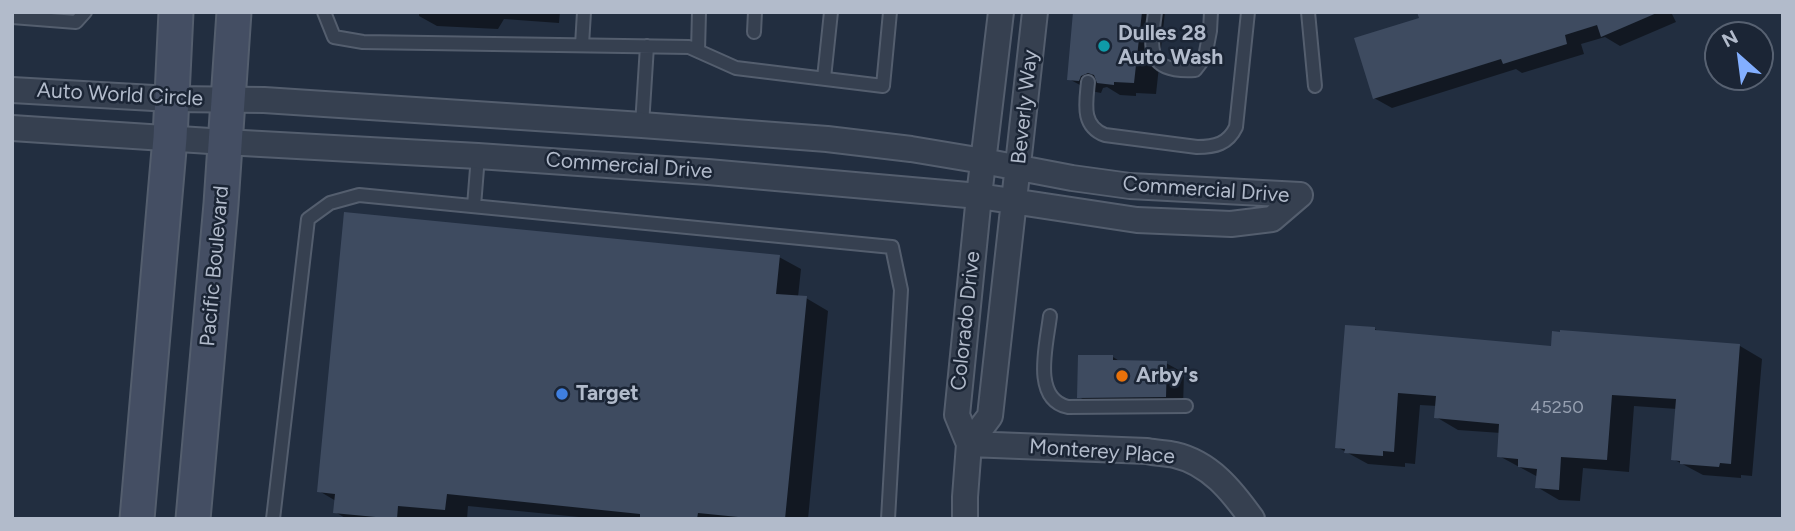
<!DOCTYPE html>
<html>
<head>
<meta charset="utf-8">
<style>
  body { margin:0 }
  #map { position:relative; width:1795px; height:531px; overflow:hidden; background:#222e40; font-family:Figtree,sans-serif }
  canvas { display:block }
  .frame { position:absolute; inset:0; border:14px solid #b2bbcb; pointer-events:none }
  .north { position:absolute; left:1704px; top:21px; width:70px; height:70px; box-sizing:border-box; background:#1b2535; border:2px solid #576171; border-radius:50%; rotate:332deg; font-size:19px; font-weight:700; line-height:28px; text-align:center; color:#b2bbcb }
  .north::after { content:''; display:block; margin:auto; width:24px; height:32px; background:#83afff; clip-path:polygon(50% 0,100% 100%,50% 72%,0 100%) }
</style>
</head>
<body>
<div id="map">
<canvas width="1795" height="531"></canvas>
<div class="frame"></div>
<div class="north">N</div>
</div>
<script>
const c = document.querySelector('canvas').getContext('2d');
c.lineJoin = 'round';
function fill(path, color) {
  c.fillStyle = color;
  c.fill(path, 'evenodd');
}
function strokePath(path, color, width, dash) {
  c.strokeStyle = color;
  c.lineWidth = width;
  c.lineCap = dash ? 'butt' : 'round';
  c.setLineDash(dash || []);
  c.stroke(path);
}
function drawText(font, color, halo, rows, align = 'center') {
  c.font = font + ' Figtree,sans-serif';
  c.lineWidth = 5;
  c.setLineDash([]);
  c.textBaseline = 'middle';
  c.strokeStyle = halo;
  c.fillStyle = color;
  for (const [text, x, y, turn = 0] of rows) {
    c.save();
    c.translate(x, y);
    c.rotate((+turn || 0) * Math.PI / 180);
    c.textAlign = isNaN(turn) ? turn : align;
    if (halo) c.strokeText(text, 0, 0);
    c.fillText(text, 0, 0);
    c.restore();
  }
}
fill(new Path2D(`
  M419,12H560L559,23L504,19L498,29L437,26L419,16Z
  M1075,12H1165L1156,94L1136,93V96L1120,95L1107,87L1103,88L1101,93L1091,91L1069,79Z
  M1419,12H1671L1676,22L1620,46L1605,37L1581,44L1584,54L1522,73L1516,69L1392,108L1374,98L1421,19Z
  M779,257L801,269L798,297L806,298L828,311L808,519H599L468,506L467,519L420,517V519H347L335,512L336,501L319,491Z
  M1375,329L1381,333L1552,348L1562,332L1740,346L1762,359L1752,476L1741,475V478L1703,475L1673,459L1677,409L1634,406L1629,472L1583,468L1580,501L1559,500L1537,487L1538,477L1499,456L1501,433L1458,430L1436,417L1437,406L1420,405L1415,464L1405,463V467L1368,464L1337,447Z
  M1113,357L1121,362L1166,363L1184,373L1183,407H1097L1079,397Z`), '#0007');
fill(new Path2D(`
  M1073,12H1142L1134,83L1114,82V85L1097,83L1094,75L1088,73L1081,76L1079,81L1067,80Z
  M1417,12H1659L1601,37L1597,25L1565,35L1567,44L1503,64L1501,59L1373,99L1354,38L1419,18Z
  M344,212L780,255L776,294L807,296L785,519H758L698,513L697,519H640V514L447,494L445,510L398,506L397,519L333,513L335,494L317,492Z
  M1345,325L1375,327V330L1551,346L1552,331L1560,332V330L1740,344L1731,464L1720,463L1719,467L1680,464V461L1671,460L1676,399L1612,395L1607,460L1561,457L1559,490L1535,488L1537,469L1518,467V459L1497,457L1499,424L1434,418L1436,396L1398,393L1394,452L1383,451V456L1344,453L1345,449L1335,448Z
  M1078,355H1113V360L1167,361L1166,397L1077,398Z`), '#3e4b60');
const service = new Path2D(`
  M324,12L334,37L363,42L689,47L736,68L883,86L890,12
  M1155,12C1150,50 1146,73 1195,70L1205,57L1210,31L1211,12
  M1308,12L1315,86
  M12,17L76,22L85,12
  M754,32L755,12
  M582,45L584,12
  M698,51L699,12
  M824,78L831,12
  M1088,82C1086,103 1081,126 1105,135L1197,147C1215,147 1228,144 1236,127L1248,12
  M642,125L647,46
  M474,206L478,156
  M1050,316C1047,343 1031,399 1068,407L1186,406
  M273,519L308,219L330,203L359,195L892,247L901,290L888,519`);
const minor = new Path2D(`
  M12,90L171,99L264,100L642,125L827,139L911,149L983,161L1072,178L1130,186L1300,195
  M12,128L225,142L478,156L708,172L979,196L1137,220L1231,224L1272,219L1300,195
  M969,444L990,416L1035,12
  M969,444L1147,451C1156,453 1166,453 1175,455C1210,463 1232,491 1252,519
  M965,519V497L969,444L957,415L979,196L1001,12`);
const secondary = new Path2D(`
  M137,519L170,138L176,12
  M193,519L221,204L234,12`);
strokePath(service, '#545e6e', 16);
strokePath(minor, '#545e6e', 28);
strokePath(secondary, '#545e6e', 37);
strokePath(service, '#364050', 12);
strokePath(minor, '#364050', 24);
strokePath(secondary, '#444e63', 33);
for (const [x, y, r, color] of [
  [1104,46,7,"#0f9aa8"],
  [1122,376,7,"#e8710a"],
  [562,394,7,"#3f7fe0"]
]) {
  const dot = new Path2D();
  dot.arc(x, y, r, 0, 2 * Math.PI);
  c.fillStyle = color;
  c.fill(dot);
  strokePath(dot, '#1b2535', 2.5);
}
drawText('18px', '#959fb0', null, [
  ["45250",1557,408]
]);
drawText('bold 21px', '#b2bbcb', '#1b2535', [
  ["Dulles 28",1118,34],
  ["Auto Wash",1118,58],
  ["Arby's",1136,376],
  ["Target",576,394]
], 'left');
drawText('21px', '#b2bbcb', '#1b2535', [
  ["Auto World Circle",120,95,3],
  ["Beverly Way",1025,107,-84],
  ["Commercial Drive",629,166,4],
  ["Commercial Drive",1206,190,4],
  ["Pacific Boulevard",215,266,-85],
  ["Colorado Drive",966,321,-84],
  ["Monterey Place",1102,452,4]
]);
</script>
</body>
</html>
